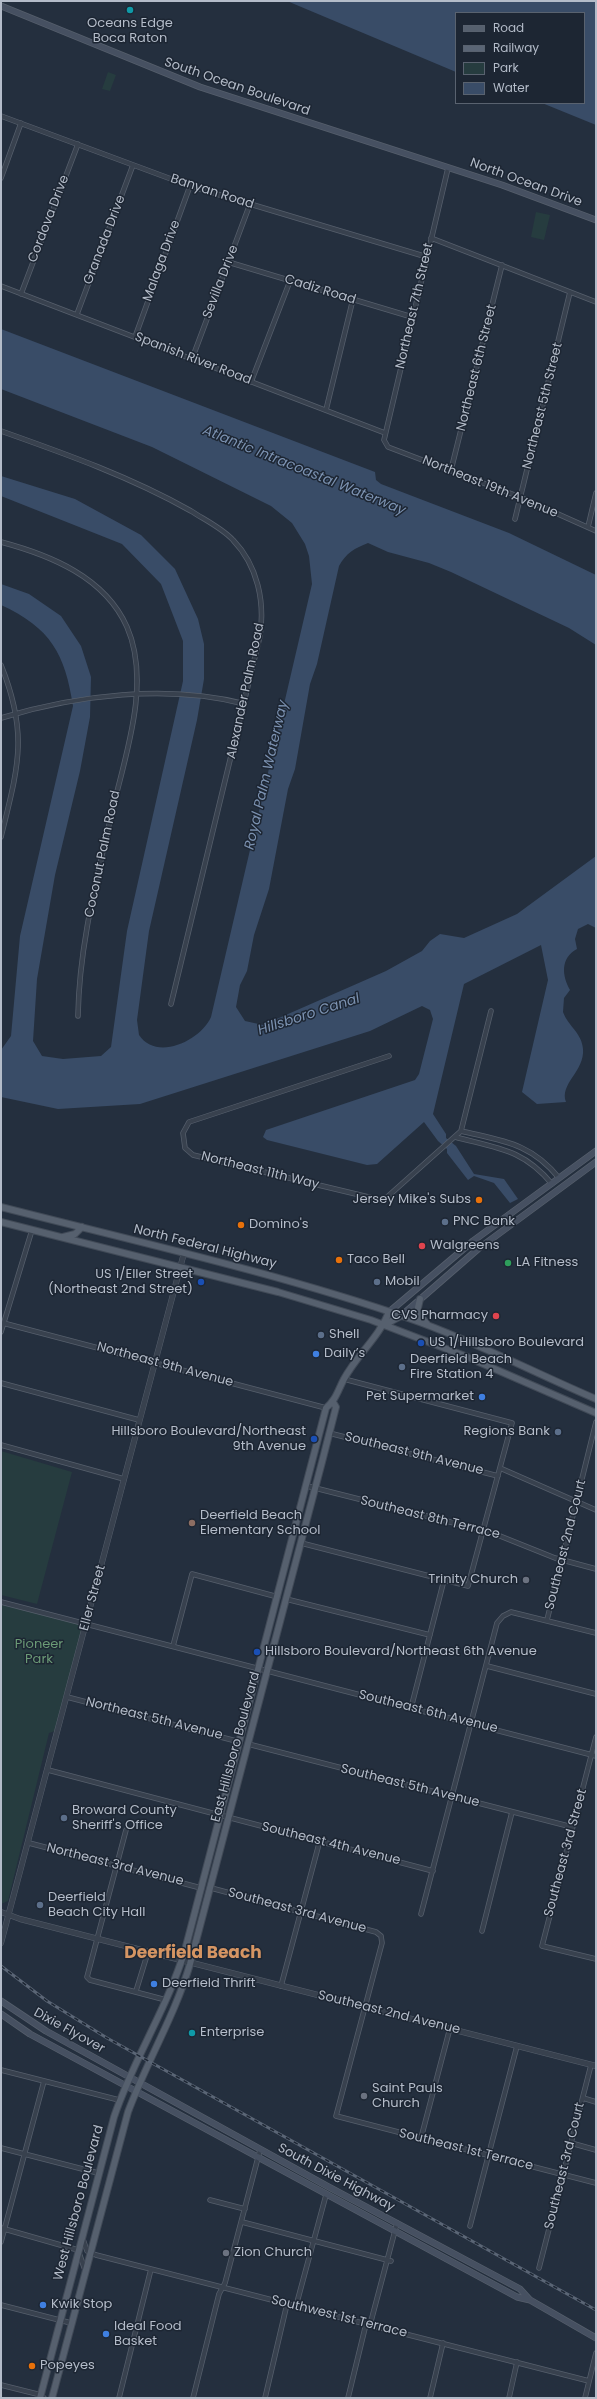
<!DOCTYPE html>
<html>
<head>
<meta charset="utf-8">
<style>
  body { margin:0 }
  #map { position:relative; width:597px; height:2399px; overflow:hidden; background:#242f3e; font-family:Poppins,sans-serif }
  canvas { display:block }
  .frame { position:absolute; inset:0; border:2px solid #b4bcc9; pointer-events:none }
  .legend { position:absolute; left:455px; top:12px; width:130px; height:92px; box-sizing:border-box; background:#1d2633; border:1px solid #59626f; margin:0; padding:5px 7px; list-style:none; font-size:12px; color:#b4bcc9 }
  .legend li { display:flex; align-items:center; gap:8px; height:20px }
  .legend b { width:20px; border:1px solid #59626f }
</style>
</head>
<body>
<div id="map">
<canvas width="597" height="2399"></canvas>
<div class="frame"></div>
<ul class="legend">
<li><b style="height:5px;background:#56606e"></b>Road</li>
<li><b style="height:5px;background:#5a6575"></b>Railway</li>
<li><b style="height:11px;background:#263c3f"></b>Park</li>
<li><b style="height:11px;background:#394c67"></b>Water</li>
</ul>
</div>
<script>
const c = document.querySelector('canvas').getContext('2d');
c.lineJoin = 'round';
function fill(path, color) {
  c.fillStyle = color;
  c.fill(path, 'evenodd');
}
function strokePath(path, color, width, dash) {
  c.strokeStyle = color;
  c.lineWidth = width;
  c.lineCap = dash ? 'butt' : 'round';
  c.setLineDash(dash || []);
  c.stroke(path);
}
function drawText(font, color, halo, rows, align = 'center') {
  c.font = font + ' Poppins,sans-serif';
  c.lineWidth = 3;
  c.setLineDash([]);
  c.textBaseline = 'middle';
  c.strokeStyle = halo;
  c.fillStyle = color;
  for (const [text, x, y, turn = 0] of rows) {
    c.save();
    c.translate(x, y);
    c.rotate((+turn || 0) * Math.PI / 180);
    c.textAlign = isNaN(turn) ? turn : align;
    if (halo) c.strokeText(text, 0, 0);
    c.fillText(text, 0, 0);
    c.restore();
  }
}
fill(new Path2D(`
  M108,72L116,75L110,91L102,89Z
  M536,212L550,215L544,240L531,237Z
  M1,1451L72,1472L37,1604L1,1595Z
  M1,1605L86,1624L58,1730L49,1733L8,1901L1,1904Z`), '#263c3f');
fill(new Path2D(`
  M287,1H596V125L542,103H584V13H456V72Z
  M1,329L375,472L376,480L381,484L509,533L596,575V645L569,628L451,572L429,563L388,552L368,543C355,548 346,553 339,566L317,664L310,684L295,769L288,789L269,889L254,935L247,971L240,985L236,1007L245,1021L263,1025L386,971L422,951L430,941L440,934L464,938L517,914L596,856V928L588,924L578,929L575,939L577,949C560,958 562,976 570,990L564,998L563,1012C568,1026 582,1033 583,1049C585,1071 559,1084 566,1102L537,1104L522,1092L548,980L541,945L464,984L433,1114L446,1134V1138L456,1146L474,1174L504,1179L518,1199L510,1203L494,1183L474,1176L468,1180L447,1153V1149L438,1141L424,1122L377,1164L367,1165L267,1140L263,1137L266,1130L415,1080L419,1074L433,1019L430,1010L422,1006L370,1031L140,1104L58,1109L1,1097V1050L11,1036L20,936L73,706C65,654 51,628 1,605V584L29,594L61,616L81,646L91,677L90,717L80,771L55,875L37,979L33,1041L42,1056L63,1059L101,1056L111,1047L127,931L183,681V641L161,584L122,544L1,496V476L75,499L141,535L175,569L198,619L204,644V679L197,720L149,931L137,1020L139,1035C157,1062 201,1040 211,1017L312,584L309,556L305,544L292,523L271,506L152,447L1,389Z`), '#394c67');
const minor = new Path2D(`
  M1,116L190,186L427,257
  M448,168L384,440L388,447L520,497L596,531
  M1,178L21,123
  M431,238L596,302
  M228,262L412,317
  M1,286L385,433
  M21,294L78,144
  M77,314L133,165
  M135,337L190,186
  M192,359L250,204
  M251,382L290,281
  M326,410L353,299
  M1,431C66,454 131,477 191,511C205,520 222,528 233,540C258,566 265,602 260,636L171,1004
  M451,470L502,265
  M515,519L570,292
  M588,527L596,493
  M1,542C50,555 105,577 127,627C152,684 124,759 111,816C96,882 79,948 78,1016
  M1,665C29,735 18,767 1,837
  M1,718C76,695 168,684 245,704
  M389,1056L189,1122L183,1133L185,1148L193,1155L381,1200L386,1198L461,1131
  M461,1131L491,1011
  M461,1131C503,1141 531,1143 559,1178
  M455,1137C497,1148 523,1149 552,1184
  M3,1323L326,1408
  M1,1332L32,1230
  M1,1383L139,1420
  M329,1433L498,1476
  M1,1445L124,1479
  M500,1468L596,1510
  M307,1486L490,1532L555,1558L596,1569
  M301,1543L468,1586L512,1423L344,1379
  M286,1599L430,1635
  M1,1602L596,1756
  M547,1620L596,1422
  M173,1646L192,1574L278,1597
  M487,1666L596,1694
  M67,1697L240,1742
  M411,1708L444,1580
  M596,1737L542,1946L596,1959
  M248,1744L572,1827
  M48,1770L433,1871
  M126,1830L87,1977L90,1980L166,2000
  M29,1843L201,1888
  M211,1888L376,1932L381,1936L382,1943L336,2116L596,2183
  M421,1914L497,1623L503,1616L511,1612L596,1633
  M482,1931L512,1812
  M281,1986L320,1840
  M136,1991L148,1952
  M1,2070L119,2100
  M583,2098L596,2102
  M421,2138L450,2028
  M571,2143L596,2150
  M1,2148L98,2173
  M210,2200L245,2209
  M242,2222L391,2261
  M470,2226L517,2046
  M1,2228L78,2250L85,2270
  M83,2239L87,2251L96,2255L589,2381
  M1,2242L44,2081
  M539,2268L591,2065
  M1,2305L71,2323
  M296,2306L326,2195
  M370,2325L397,2223
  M1,2385L41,2395L44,2398
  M119,2398L151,2269
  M193,2398L219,2294L225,2283L260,2150
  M265,2398L287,2304
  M348,2398L366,2324
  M430,2398L443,2343
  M509,2398L517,2362
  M585,2398L596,2353`);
const tertiary = new Path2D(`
  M1,1912L20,1919L596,2066
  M1,1943L184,1253`);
const secondary = new Path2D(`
  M1,6L200,87L502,185L596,220
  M389,1312L473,1241L596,1151
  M401,1316L478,1249L596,1162
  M1,2001L46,2031L327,2186L520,2289L530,2300
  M1,2014L30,2034L517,2297L530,2300L596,2338`);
const primary = new Path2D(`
  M1,1207C138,1242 277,1273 411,1319C474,1341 535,1373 596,1399
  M1,1222L278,1292L371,1320L465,1356L596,1413
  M63,1237L75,1234L82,1227
  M420,1299L417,1312L427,1324
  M384,1325L401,1316
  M40,2398L114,2117C133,2060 167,2009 185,1950L326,1408C336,1400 338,1390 344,1379C357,1355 379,1337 389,1312
  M52,2398L128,2112C147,2061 175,2015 190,1964L322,1462L336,1407L333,1402`);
strokePath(minor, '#565f6c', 5.5);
strokePath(tertiary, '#565f6c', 6);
strokePath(secondary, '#565f6c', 7);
strokePath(primary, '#414a57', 8);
strokePath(minor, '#38414e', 4);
strokePath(tertiary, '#38414e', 5);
strokePath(secondary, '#465061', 5.5);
strokePath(primary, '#56606e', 6);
const rail = new Path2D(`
  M1,1966L47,2001L107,2038L596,2310`);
strokePath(rail, '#5a6575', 3);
strokePath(rail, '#1d2633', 1.5, [4.5]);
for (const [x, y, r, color] of [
  [130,10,4,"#0f9aa8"],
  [479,1200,4,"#e8710a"],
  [445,1222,4,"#5c6f8a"],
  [241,1225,4,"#e8710a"],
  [422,1246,4,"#e0444e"],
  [339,1260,4,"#e8710a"],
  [508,1263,4,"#2e9e5b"],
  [201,1282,4,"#1a4fb4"],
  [377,1282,4,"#5c6f8a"],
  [496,1316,4,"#e0444e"],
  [321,1335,4,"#5c6f8a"],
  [421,1343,4,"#1a4fb4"],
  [316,1354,4,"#3f7fe0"],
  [402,1367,4,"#5c6f8a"],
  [482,1397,4,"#3f7fe0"],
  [558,1432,4,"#5c6f8a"],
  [314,1439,4,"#1a4fb4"],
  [192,1523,4,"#8d6e63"],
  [526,1580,4,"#6b7280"],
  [257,1652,4,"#1a4fb4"],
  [64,1818,4,"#5c6f8a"],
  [40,1905,4,"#5c6f8a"],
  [154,1984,4,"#3f7fe0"],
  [192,2033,4,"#0f9aa8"],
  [364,2096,4,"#6b7280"],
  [226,2253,4,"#6b7280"],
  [43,2305,4,"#3f7fe0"],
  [106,2334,4,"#3f7fe0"],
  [32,2366,4,"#e8710a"]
]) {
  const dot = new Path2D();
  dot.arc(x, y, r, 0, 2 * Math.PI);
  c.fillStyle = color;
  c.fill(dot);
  strokePath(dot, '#1d2633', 1.5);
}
drawText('13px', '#b4bcc9', '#1d2633', [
  ["Oceans Edge",130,24,"center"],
  ["Boca Raton",130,39,"center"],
  ["Jersey Mike's Subs",471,1200,"right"],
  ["PNC Bank",453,1222],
  ["Domino's",249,1225],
  ["Walgreens",430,1246],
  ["Taco Bell",347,1260],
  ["LA Fitness",516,1263],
  ["US 1/Eller Street",193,1275,"right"],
  ["(Northeast 2nd Street)",193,1290,"right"],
  ["Mobil",385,1282],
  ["CVS Pharmacy",488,1316,"right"],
  ["Shell",329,1335],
  ["US 1/Hillsboro Boulevard",429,1343],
  ["Daily’s",324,1354],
  ["Deerfield Beach",410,1360],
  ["Fire Station 4",410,1375],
  ["Pet Supermarket",474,1397,"right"],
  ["Hillsboro Boulevard/Northeast",306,1432,"right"],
  ["9th Avenue",306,1447,"right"],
  ["Regions Bank",550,1432,"right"],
  ["Deerfield Beach",200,1516],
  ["Elementary School",200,1531],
  ["Trinity Church",518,1580,"right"],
  ["Hillsboro Boulevard/Northeast 6th Avenue",265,1652],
  ["Broward County",72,1811],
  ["Sheriff's Office",72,1826],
  ["Deerfield",48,1898],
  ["Beach City Hall",48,1913],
  ["Deerfield Thrift",162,1984],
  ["Enterprise",200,2033],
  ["Saint Pauls",372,2089],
  ["Church",372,2104],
  ["Zion Church",234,2253],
  ["Kwik Stop",51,2305],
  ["Ideal Food",114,2327],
  ["Basket",114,2342],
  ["Popeyes",40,2366]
], 'left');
drawText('13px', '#b4bcc9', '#1d2633', [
  ["South Ocean Boulevard",237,87,19],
  ["North Ocean Drive",526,183,20],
  ["Banyan Road",212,192,18],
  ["Cordova Drive",49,219,-69],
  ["Granada Drive",105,240,-69],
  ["Malaga Drive",162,261,-70],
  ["Sevilla Drive",221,282,-69],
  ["Cadiz Road",320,290,17],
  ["Northeast 7th Street",415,306,-77],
  ["Spanish River Road",193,359,21],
  ["Northeast 6th Street",477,368,-76],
  ["Northeast 5th Street",543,406,-76],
  ["Northeast 19th Avenue",490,487,22],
  ["Alexander Palm Road",246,691,-78],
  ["Coconut Palm Road",103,854,-78],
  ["Northeast 11th Way",260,1171,14],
  ["North Federal Highway",205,1247,14],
  ["Northeast 9th Avenue",165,1365,15],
  ["Southeast 9th Avenue",414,1454,14],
  ["Southeast 8th Terrace",430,1518,14],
  ["Southeast 2nd Court",566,1545,-76],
  ["Eller Street",93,1598,-75],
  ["Southeast 6th Avenue",428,1712,14],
  ["Northeast 5th Avenue",154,1719,14],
  ["East Hillsboro Boulevard",236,1747,-75],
  ["Southeast 5th Avenue",410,1786,14],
  ["Southeast 4th Avenue",331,1844,14],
  ["Southeast 3rd Street",566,1853,-75],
  ["Northeast 3rd Avenue",115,1865,14],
  ["Southeast 3rd Avenue",297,1911,15],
  ["Southeast 2nd Avenue",389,2013,14],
  ["Dixie Flyover",69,2031,29],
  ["Southeast 1st Terrace",466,2150,14],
  ["Southeast 3rd Court",565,2166,-76],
  ["South Dixie Highway",336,2178,28],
  ["West Hillsboro Boulevard",79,2203,-75],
  ["Southwest 1st Terrace",339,2317,14]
]);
drawText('13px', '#6b9a76', '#1d2633', [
  ["Pioneer",39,1645],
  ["Park",39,1660]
]);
drawText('italic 14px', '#7c92b1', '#1d2633', [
  ["Atlantic Intracoastal Waterway",304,471,22],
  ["Royal Palm Waterway",267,775,-77],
  ["Hillsboro Canal",309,1015,-18]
]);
drawText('bold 17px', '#d59563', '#1d2633', [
  ["Deerfield Beach",193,1954]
]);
</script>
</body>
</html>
